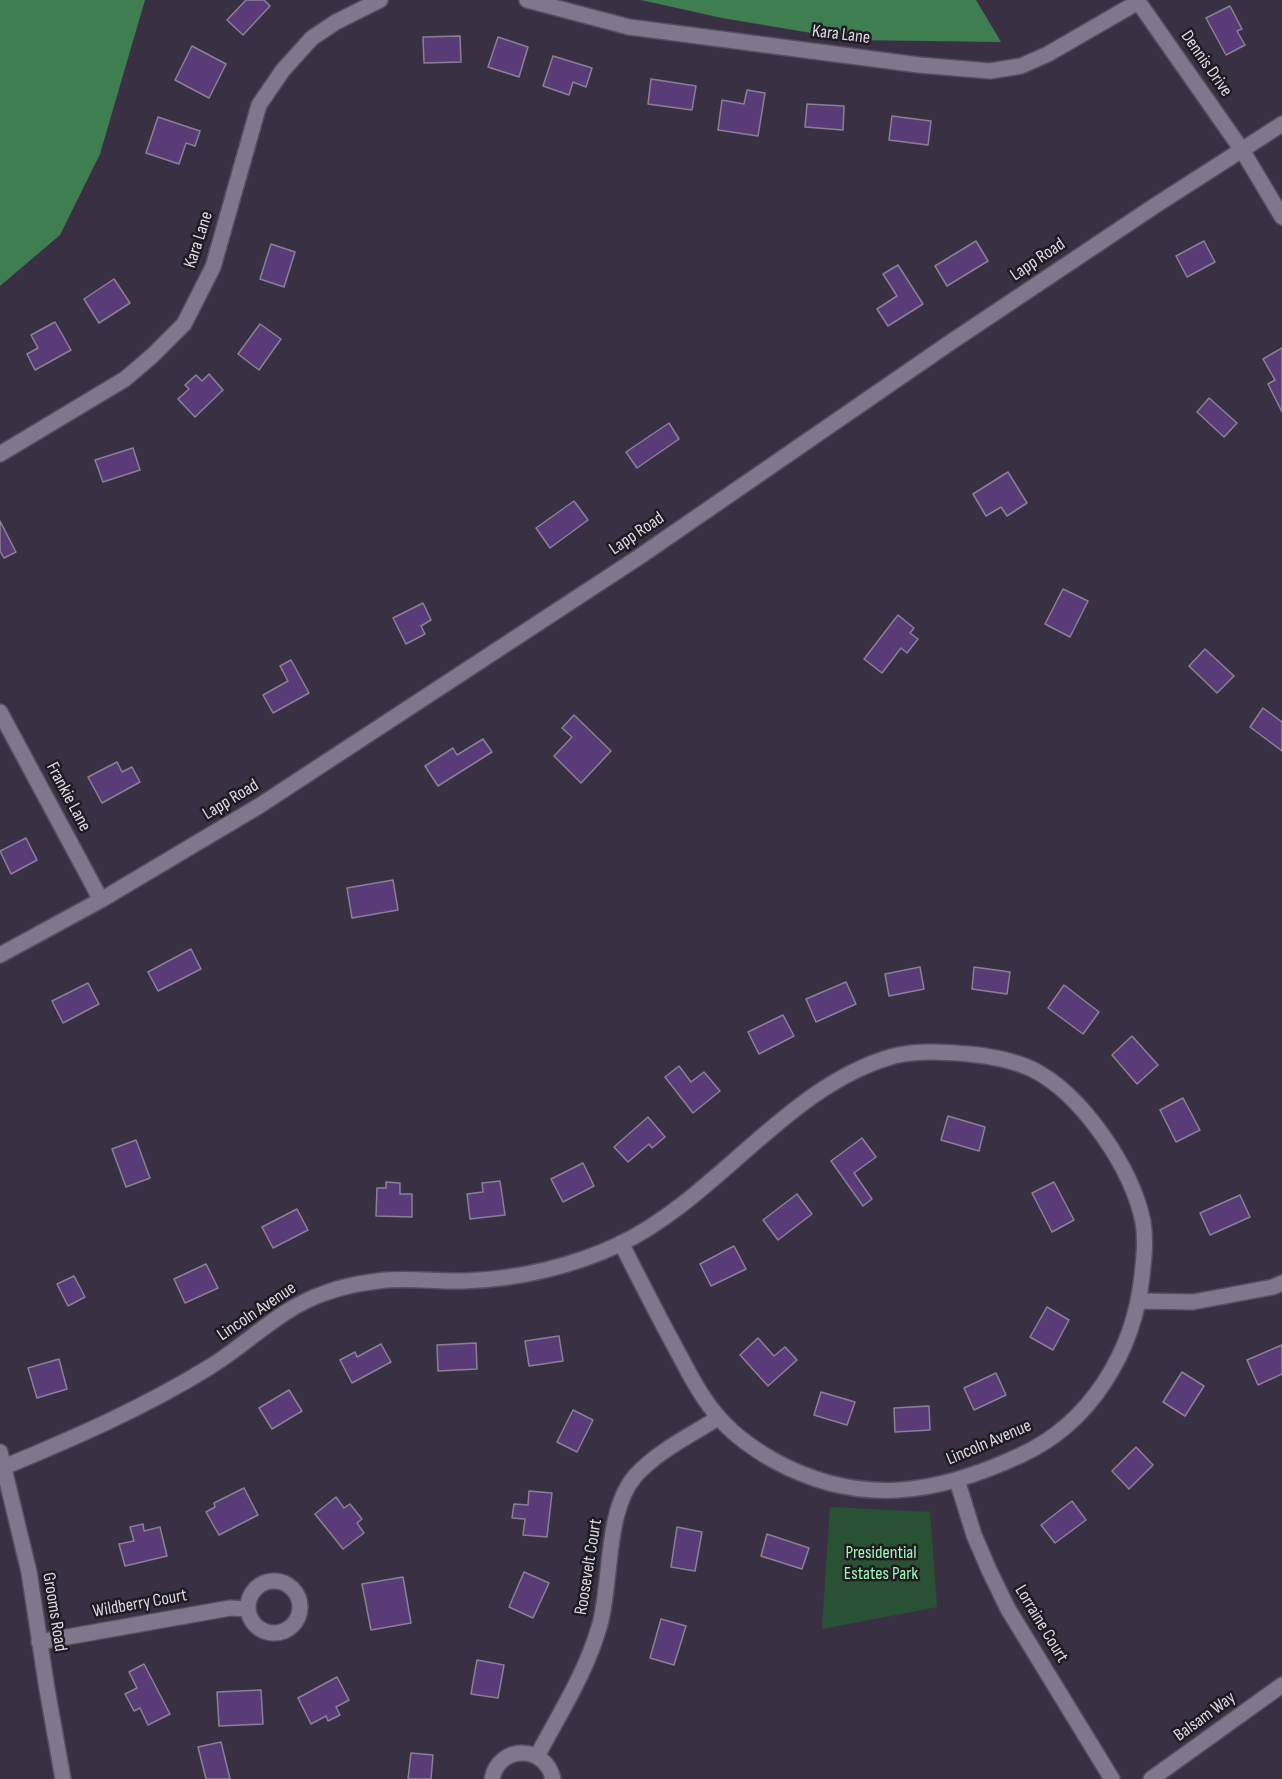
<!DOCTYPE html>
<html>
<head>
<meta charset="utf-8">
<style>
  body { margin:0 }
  canvas { display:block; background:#393143 }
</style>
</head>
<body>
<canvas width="1282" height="1779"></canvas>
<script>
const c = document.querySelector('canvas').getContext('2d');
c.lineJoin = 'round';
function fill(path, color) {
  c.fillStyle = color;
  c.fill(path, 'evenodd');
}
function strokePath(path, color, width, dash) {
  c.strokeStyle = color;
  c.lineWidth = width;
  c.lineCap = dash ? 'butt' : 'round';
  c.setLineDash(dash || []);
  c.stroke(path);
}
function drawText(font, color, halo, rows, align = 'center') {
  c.font = font + ' "Sofia Sans Condensed",sans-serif';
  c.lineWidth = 5;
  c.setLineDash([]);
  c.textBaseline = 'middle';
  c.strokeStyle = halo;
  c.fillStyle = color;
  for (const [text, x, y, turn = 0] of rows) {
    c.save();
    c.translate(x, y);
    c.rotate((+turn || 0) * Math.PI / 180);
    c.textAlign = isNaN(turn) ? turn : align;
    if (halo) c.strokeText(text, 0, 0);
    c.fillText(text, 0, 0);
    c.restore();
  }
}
fill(new Path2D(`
  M830,1507L930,1512L937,1607L822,1629Z`), '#295234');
fill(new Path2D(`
  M0,0H145L100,154L60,235L0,286Z
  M641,0H976L1001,42L853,40L722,18Z`), '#3e7e50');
const building = new Path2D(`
  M246,0H264L270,6L243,35L227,20Z
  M1230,6L1242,29L1237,31L1245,45L1226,55L1206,18Z
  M460,36L461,62L424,63L423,37Z
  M498,37L528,47L519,77L488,67Z
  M192,46L226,64L209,98L175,80Z
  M553,56L592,68L586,87L573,82L569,95L543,86Z
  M651,79L696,86L692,110L648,104Z
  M747,90L765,93L758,136L718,130L722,100L744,104Z
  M807,104L844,106L843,130L805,127Z
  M892,116L931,121L928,145L889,140Z
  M158,117L200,131L195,146L186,143L179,164L146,153Z
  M976,241L988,261L947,286L935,266Z
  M1204,241L1215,262L1187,277L1176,256Z
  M271,244L295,252L284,287L260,279Z
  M898,265L923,304L888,326L877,309L897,296L883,274Z
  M114,279L130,303L99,323L84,299Z
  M55,322L71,350L35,370L27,354L38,348L31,335Z
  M260,324L281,339L259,370L238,354Z
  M1282,348V412L1268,384L1275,380L1263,359Z
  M209,374L223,390L195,417L178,399L189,389L185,385L196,375L202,381Z
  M1209,398L1237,423L1224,437L1197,412Z
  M669,423L679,439L637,468L626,452Z
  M133,448L140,470L103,482L95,460Z
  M1008,472L1027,503L1007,516L1001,507L986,516L973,494Z
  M574,501L588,520L550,548L536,528Z
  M0,521L16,552L4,558L0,551Z
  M1063,589L1088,601L1070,637L1045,624Z
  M423,603L431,620L421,626L425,634L406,644L393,618Z
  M898,615L914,628L910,633L918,639L907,653L901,648L882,673L864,659Z
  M1205,649L1234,676L1217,693L1189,666Z
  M291,660L309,693L273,713L263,695L288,681L280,666Z
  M1263,708L1282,722V751L1250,727Z
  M574,715L611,751L581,783L554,756L572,737L562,728Z
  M483,739L492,752L438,786L425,766L453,748L457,755Z
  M117,762L122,772L132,767L140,782L102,803L88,777Z
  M26,838L37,860L11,874L0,851Z
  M393,880L398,910L352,918L347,888Z
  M191,949L201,969L158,991L148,972Z
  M920,967L924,989L889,996L885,974Z
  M974,967L1010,972L1007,994L972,989Z
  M846,982L856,1004L816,1022L806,999Z
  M88,983L99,1004L63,1023L52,1001Z
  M1064,985L1099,1012L1083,1034L1048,1008Z
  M783,1015L794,1036L759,1054L748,1032Z
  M1132,1036L1158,1065L1137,1084L1112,1055Z
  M679,1066L691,1082L704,1072L720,1091L693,1113L665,1077Z
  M1183,1098L1200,1130L1176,1142L1160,1110Z
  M948,1116L985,1127L979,1151L941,1140Z
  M648,1117L665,1137L652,1148L649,1144L628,1162L614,1147Z
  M862,1138L876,1157L854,1173L872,1199L863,1206L831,1161Z
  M136,1140L150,1178L126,1187L112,1149Z
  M583,1163L594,1186L563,1202L551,1179Z
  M500,1181L505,1215L470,1219L467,1194L483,1192L482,1183Z
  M386,1182L400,1183V1194H412V1217L376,1216L377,1188H386Z
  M1054,1182L1074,1220L1052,1232L1032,1193Z
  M797,1194L812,1214L778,1240L763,1220Z
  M1240,1195L1250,1217L1210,1235L1200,1213Z
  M297,1209L308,1230L273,1248L262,1227Z
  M734,1246L746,1269L711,1286L700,1264Z
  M206,1264L218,1288L185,1303L174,1279Z
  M74,1276L85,1297L68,1306L57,1284Z
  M1047,1307L1069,1320L1053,1350L1030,1337Z
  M559,1336L563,1361L529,1366L525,1341Z
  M758,1338L774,1356L785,1347L797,1360L768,1386L740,1355Z
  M476,1343L477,1369L438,1371L437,1345Z
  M381,1344L391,1362L352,1383L340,1360L355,1352L357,1357Z
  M1282,1345V1374L1258,1385L1247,1360Z
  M59,1359L67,1389L37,1398L28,1368Z
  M1182,1372L1204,1386L1185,1416L1163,1402Z
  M996,1373L1006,1395L974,1410L964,1388Z
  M289,1390L302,1411L272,1429L259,1408Z
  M821,1392L855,1402L847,1425L814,1415Z
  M929,1406L930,1430L895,1432L894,1408Z
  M573,1410L593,1420L577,1452L557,1442Z
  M1136,1447L1153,1465L1129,1489L1112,1471Z
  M244,1488L258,1515L219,1535L206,1512L215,1507L214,1503Z
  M529,1491L552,1493L547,1537L523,1535L525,1519L512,1518L514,1504L528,1505Z
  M336,1497L344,1508L350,1504L362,1519L357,1523L364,1533L343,1549L315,1514Z
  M1072,1501L1086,1520L1055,1543L1041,1525Z
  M143,1524L144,1531L160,1527L167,1556L125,1566L119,1544L134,1541L130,1527Z
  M677,1527L702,1532L695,1571L671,1567Z
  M767,1534L809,1548L802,1569L761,1556Z
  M524,1572L549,1583L533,1618L509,1607Z
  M403,1577L411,1623L371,1630L362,1584Z
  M661,1619L686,1626L674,1665L650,1658Z
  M477,1660L504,1665L498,1698L471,1694Z
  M144,1664L170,1714L148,1725L140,1708L134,1711L125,1694L137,1688L129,1672Z
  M337,1677L349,1700L336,1707L340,1715L328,1721L326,1716L311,1724L298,1698Z
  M261,1690L263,1724L219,1726L217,1692Z
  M221,1742L230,1779H206L198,1747Z
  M411,1753L433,1755L431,1779H408Z`);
fill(building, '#593c77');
strokePath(building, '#8a8096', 1.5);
const minor = new Path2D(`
  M527,0L629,27L919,65L990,71L1021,66L1048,54L1138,2
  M1137,0L1242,150L1282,217
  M0,454L125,379L152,356L184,324L213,267L259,105L283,70L312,38L336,22L380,0
  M0,712L101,900
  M0,955L101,900L259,806L639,557L951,342L1156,205L1282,124
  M1139,1301L1193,1302L1273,1287L1282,1283
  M0,1452L29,1572L47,1689L63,1779
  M4,1467C74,1438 143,1408 208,1368C248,1344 280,1308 325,1293C341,1287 361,1283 378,1281C406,1277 435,1282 464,1281C518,1279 571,1267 620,1244C719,1196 788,1085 894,1056C918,1050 945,1052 969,1054C990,1056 1012,1060 1032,1069C1082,1094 1132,1168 1143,1222C1146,1240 1144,1258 1142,1276C1134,1351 1091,1423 1021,1455C936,1495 858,1507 773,1460C752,1448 730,1432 715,1413C701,1396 691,1377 681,1358C660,1320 641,1282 621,1243
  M957,1480L974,1535L989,1570L1008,1609L1112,1779
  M248 1607a26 26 0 1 1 52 0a26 26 0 1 1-52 0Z
  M39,1642L230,1608L248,1609
  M537,1756C560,1713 587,1671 600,1624C612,1580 605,1510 636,1475C658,1451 691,1435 718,1418
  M492,1779C499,1744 546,1745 553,1779
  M1151,1779L1282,1685`);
strokePath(minor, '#554e5e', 18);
strokePath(minor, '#80778c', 15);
drawText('18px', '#ded9e5', '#1e1b23', [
  ["Kara Lane",841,35,7],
  ["Dennis Drive",1206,64,55],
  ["Kara Lane",199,240,-72],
  ["Lapp Road",1038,260,-34],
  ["Lapp Road",637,534,-34],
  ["Frankie Lane",68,797,62],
  ["Lapp Road",231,800,-31],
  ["Lincoln Avenue",257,1312,-34],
  ["Lincoln Avenue",989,1443,-23],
  ["Roosevelt Court",589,1567,-81],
  ["Wildberry Court",140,1604,-10],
  ["Grooms Road",54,1612,81],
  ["Lorraine Court",1041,1624,59],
  ["Balsam Way",1205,1717,-36]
]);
drawText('18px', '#9df8b3', '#1e1b23', [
  ["Presidential",881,1553],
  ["Estates Park",881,1574]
]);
</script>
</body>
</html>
